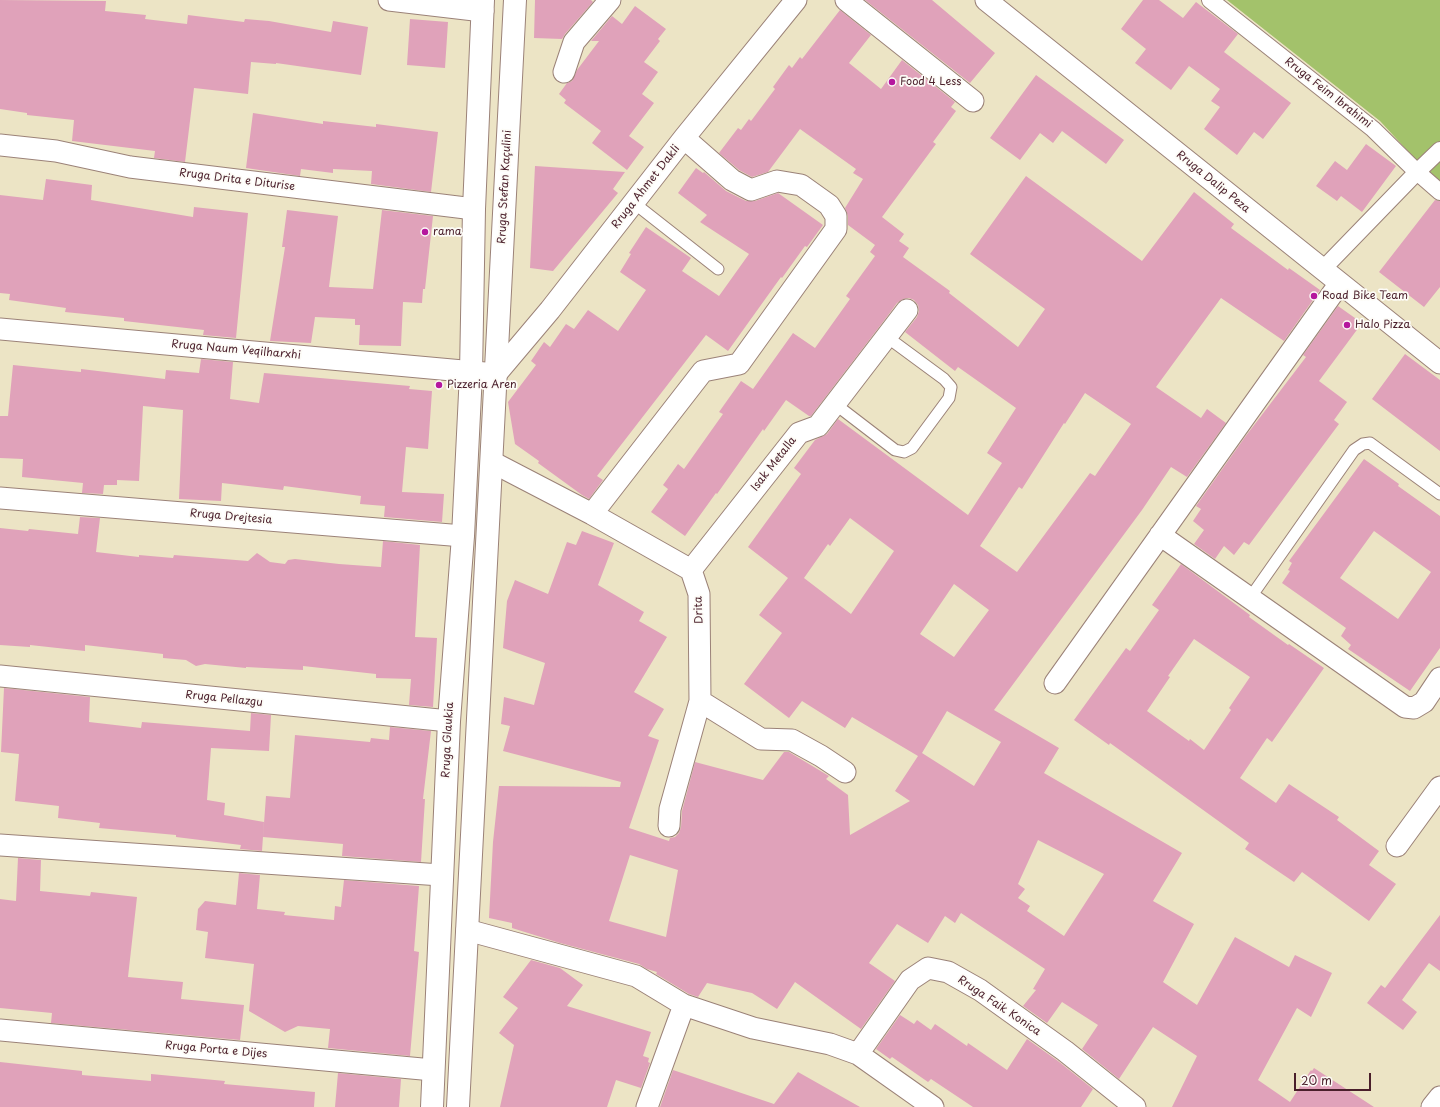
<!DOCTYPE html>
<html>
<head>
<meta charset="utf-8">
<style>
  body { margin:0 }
  #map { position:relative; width:1440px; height:1107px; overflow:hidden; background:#ece4c5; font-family:"Playpen Sans",sans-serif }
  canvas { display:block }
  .scale { position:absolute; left:1294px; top:1073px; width:77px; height:18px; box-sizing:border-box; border:2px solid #4a1f2b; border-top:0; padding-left:5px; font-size:12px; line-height:14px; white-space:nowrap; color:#4a1f2b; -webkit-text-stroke:3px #fdfcf7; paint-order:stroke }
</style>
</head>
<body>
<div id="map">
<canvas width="1440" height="1107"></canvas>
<div class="scale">20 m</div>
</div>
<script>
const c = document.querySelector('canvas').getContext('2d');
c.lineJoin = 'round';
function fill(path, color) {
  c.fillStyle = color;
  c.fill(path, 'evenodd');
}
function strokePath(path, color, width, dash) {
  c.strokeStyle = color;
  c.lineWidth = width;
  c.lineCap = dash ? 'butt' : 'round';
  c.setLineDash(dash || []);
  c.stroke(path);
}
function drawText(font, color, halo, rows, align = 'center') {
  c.font = font + ' "Playpen Sans",sans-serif';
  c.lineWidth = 3.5;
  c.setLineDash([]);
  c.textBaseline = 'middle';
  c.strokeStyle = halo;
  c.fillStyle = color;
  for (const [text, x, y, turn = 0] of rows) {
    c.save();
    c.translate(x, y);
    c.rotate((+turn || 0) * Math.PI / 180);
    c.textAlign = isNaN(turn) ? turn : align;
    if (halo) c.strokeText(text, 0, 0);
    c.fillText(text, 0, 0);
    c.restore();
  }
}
fill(new Path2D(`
  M1227,0H1440V183L1430,175L1380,121Z`), '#a3c26b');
fill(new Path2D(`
  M0,0L106,1L105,11L146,15L145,19L187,24L188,15L244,22L245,19L269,21L331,32L333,21L368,27L361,75L276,63V64L251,62L248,94L194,88L185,162L154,158L155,151L72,141L74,120L27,115V113L0,109Z
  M535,0H591L593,2L565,34L562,39L534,38Z
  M865,0H932L995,53L970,83Z
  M1143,0H1159L1183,18L1196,2L1238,34L1224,52L1291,103L1263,139L1254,132L1237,155L1204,129L1220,107L1211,101L1220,89L1189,66L1171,90L1135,63L1146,49L1121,29Z
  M635,6L666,29L658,39L660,41L644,62L658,72L642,94L654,103L629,136L644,147L627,170L592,143L601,131L564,103L566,100L559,94L567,83L572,81L577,70L599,41H591L612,16L622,24Z
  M840,10L871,35L849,63L881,89L902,60L955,102L951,107L956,111L933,142L936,144L882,217L904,234L899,241L909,248L903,257L950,291L949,293L1018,347L1045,309L970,254L1026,176L1142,261L1194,192L1234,224L1231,228L1288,270L1289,268L1320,290L1284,341L1221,298L1156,387L1201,418L1207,409L1226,423L1187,477L1171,467L1142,510L994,710L1059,748L1044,773L1182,853L1153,901L1194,924L1163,982L1197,1005L1235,937L1289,967L1295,955L1332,973L1311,1017L1297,1008L1258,1080L1290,1102L1311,1070L1312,1071L1314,1068L1374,1107H1172L1197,1056L1153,1027L1119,1079L1082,1049L1098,1025L1062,1002L1047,1023L1023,1006L1036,990L1033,989L1045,969L961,913L955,923L945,916L928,943L897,924L869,963L895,981L861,1029L795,982L777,1009L752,993L707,983L698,997L689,994L656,974L657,972L647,969L639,964L560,943L512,928V923L489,918L493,842L499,786L620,787L621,782L503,751L510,726L501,724L504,697L534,705L545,663L503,648L507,601L515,580L548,594L567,542L576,545L582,531L614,543L598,585L644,612L639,621L667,637L634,692L664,709L648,736L659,740L629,828L669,841L670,838L675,837L679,833L681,827L682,811L695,762L763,780L784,752H789L829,776L826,779L848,795L850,835L910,801L895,791L918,756L852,717L845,728L802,701L789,718L744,684L782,633L759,615L788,578L748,547L801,474L794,468L815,440L827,434L838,419L968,515L1002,463L987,453L1016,408L958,367L955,371L905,332L917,317L919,311L918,305L914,300L909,298L903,299L897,303L886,318L811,416H809L786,400L764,431L763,429L717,494L716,493L685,536L651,512L668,489L663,485L678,464L684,469L723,414L719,412L741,381L753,389L793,333L815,348L850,299L846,296L875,256L870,252L875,245L848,225V216L845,208L863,179L853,173L856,169L800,129L768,172L752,177L739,170L719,153L738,128L741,130L749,119L751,121L775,89L773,87L789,65L792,68L800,57L802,59ZM1085,393L1131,424L1095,476L1090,473L1017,572L980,546L1019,487L1022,489L1064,423L1065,424ZM850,518L894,551L851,614L804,578L828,544L830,546ZM954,584L989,610L954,657L920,634ZM947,711L1001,742L974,786L922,753ZM1038,840L1104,874L1064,936L1027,911L1030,906L1018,898L1025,889L1018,884ZM630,855L678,870L666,937L609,921Z
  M410,19L448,22L445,68L407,65Z
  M1036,75L1124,140L1106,164L1062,131L1053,143L1040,133L1020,160L990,138Z
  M253,113L323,124V121L376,127V124L438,132L431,192L371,184L372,171L333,169V173L301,169L300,176L246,168Z
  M1366,144L1396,166L1362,212L1341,196L1337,201L1316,186L1335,161L1347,170Z
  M535,166L625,172L613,189L618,193L553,271L530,268Z
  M696,168L703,173L704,172L726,191L746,201H755L778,193L823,225L807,247L805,246L782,278L781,277L728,351L706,335L597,476L603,480L589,499L582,495L538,463L539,461L515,444L508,402L536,365L531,361L544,342L550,347L566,324L574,329L588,310L618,331L646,290L620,272L631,254L629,253L646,227L691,258L682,271L719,296L749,254L700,222L707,215L678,193Z
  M46,179L92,185L91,200L193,217L194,207L248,213L236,338L203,335L204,330L124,321V318L65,312L66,308L9,300L10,294L0,293V195L43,200Z
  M1435,200L1440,201V287L1424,307L1379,272Z
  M287,210L338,216L329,287L373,289L382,210L433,216L425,289H423L422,303L403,302L401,346L359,345L360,325H355V319L315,317L311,343L270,341L285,247H282Z
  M1338,306L1362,323L1319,381L1347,402L1334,420L1339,424L1249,545L1244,542L1234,555L1224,546L1215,559L1194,544L1204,530L1193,521L1201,509L1196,506L1245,437L1306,357L1303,355Z
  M1405,354L1440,380V451L1372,399Z
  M201,359L233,362L230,399L259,403L264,373L410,386L409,389L432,391L428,449L406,447L402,492L444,494L442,522L384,517L385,506L360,504L361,496L284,486L283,490L222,483L221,501L179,499L183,410L143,406L139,481L117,480V485H104L103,494L82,493L83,483L22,477L23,459L0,458V416H8L13,365L81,372V369L165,379L166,370L199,373Z
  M1364,459L1399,484L1398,486L1440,516V648L1410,691L1348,649L1351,645L1341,636L1346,628L1282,583L1290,571L1288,570L1292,563L1289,561L1320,519ZM1374,531L1431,572L1398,619L1340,578Z
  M80,517L100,518L96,552L139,557V555L173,558L174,555L248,561L257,553L270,562L285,564L288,560L295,559L339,564L381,567L383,541L420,545L415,637L437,638L433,707L409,705L411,679L376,678V674L303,666V670L246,667V668L205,664L196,666L186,660L163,658V654L85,645V651L30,645V647L0,645V528L28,531L29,529L78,534Z
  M1181,564L1250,615L1249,617L1288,645L1289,644L1324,668L1272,742L1267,738L1240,778L1276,803L1289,784L1339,817L1337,820L1379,851L1369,865L1396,884L1369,921L1302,872L1294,882L1245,849L1249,843L1110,743L1109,745L1074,720L1126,648L1130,651L1159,610L1152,605ZM1194,639L1250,677L1229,708L1231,710L1204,750L1190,739L1189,741L1147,711L1170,677L1168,676Z
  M4,688L90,697L89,722L141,728L142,722L250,731L251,713L271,715L269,751L211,748L207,800L225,803L224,815L264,822L262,851L240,849L241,845L176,837V835L99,828L100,823L58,818L59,806L15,801L19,754L1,752Z
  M390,727L431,731L423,799H425L421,862L342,856L343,844L263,837L266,796L290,798L295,735L370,742L371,738L389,740Z
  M18,858L41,860L40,891L90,896L91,892L137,897L128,977L183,982L181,999L244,1005L240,1040L51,1023L52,1013L0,1008V899L16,901Z
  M239,873L260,875L257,909L285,912L284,915L334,920L335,906L341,907L344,880L419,886L414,951L419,952L410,1056L328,1048L330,1029L298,1026L285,1032L249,1011L254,964L205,958L208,932L196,930L198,909L205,901L236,905Z
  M1440,915V971L1429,963L1402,1000L1417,1012L1403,1030L1367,1003L1381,985L1385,988Z
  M531,960L560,968L583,985L567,1006L651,1032L643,1056L649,1058L648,1062L650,1063L641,1088L616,1080L607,1107H500L514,1045L499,1033L518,1008L503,997Z
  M900,1015L914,1024L917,1020L931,1030L935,1024L967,1046L968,1043L1007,1070L1027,1039L1058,1061L1093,1089L1081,1107H973L931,1079L928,1082L892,1057L890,1059L876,1049Z
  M0,1062L82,1071V1075L151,1081V1074L225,1081L224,1084L315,1092L314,1107H0Z
  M673,1070L774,1104L798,1072L860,1107H660Z
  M338,1073L401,1079L399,1107H335Z`), '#e0a2ba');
const service = new Path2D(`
  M634,203L718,269
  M835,404L895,450L904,452L912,448L949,398L951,387L944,379L887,337
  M1250,598L1354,450L1363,444L1370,443L1440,494`);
const pedestrian = new Path2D(`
  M1210,0L1373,129L1417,172L1440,192
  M1323,269L1417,172L1440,150`);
const minor = new Path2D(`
  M389,0L483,11
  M846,0L973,101
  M986,0L1440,363
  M564,72L574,42L610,0
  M0,145L56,151L130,167L474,209
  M0,329L496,374L550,310L684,138L796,0
  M492,462L592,514L691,570L699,594L700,701L670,809L669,826
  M0,498L463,536
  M592,514L703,371L739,364L836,229V216L829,205L801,185L777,181L751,190L732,180L684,138
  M1160,535L1405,707L1414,708L1424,702L1440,678
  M691,570L799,433L818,426L907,310
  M0,676L449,721
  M1055,683L1340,283
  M700,701L761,739L792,740L821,756L845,772
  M0,845L441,875
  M1397,846L1440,787
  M467,930L636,976L684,1005L753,1028L830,1044L858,1054L933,1107
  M0,1030L433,1070
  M858,1054L910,980L928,968L948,972L980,990L1065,1051L1135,1107
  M647,1107L684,1005
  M1432,1107L1440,1097`);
const secondary = new Path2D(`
  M432,1107L449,721L463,536L471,373L474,209L483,0
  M458,1107L515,0`);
strokePath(service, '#9b8278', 13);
strokePath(pedestrian, '#9b8278', 18);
strokePath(minor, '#9b8278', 23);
strokePath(secondary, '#9b8278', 24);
strokePath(service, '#fff', 11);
strokePath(pedestrian, '#fff', 16);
strokePath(minor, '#fff', 21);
strokePath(secondary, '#fff', 22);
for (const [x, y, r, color] of [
  [892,82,4,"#b5179e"],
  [425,232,4,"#b5179e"],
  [1314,296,4,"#b5179e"],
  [1347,325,4,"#b5179e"],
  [439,385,4,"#b5179e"]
]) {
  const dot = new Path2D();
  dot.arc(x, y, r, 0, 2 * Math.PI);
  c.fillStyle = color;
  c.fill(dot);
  strokePath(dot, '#fdfcf7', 1.5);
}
drawText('11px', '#4a1f2b', '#fdfcf7', [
  ["Food 4 Less",900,82],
  ["rama",433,232],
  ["Road Bike Team",1322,296],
  ["Halo Pizza",1355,325],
  ["Pizzeria Aren",447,385]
], 'left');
drawText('11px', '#4a1f2b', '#fdfcf7', [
  ["Rruga Feim Ibrahimi",1328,93,38],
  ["Rruga Drita e Diturise",237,180,7],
  ["Rruga Dalip Peza",1213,182,39],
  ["Rruga Stefan Kaçulini",505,187,-87],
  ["Rruga Ahmet Dakli",646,187,-52],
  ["Rruga Naum Veqilharxhi",236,350,5],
  ["Isak Metalla",774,464,-52],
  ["Rruga Drejtesia",231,517,5],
  ["Drita",699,610,-92],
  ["Rruga Pellazgu",224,699,6],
  ["Rruga Glaukia",448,740,-87],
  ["Rruga Faik Konica",999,1006,34],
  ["Rruga Porta e Dijes",216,1050,5]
]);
</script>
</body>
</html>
